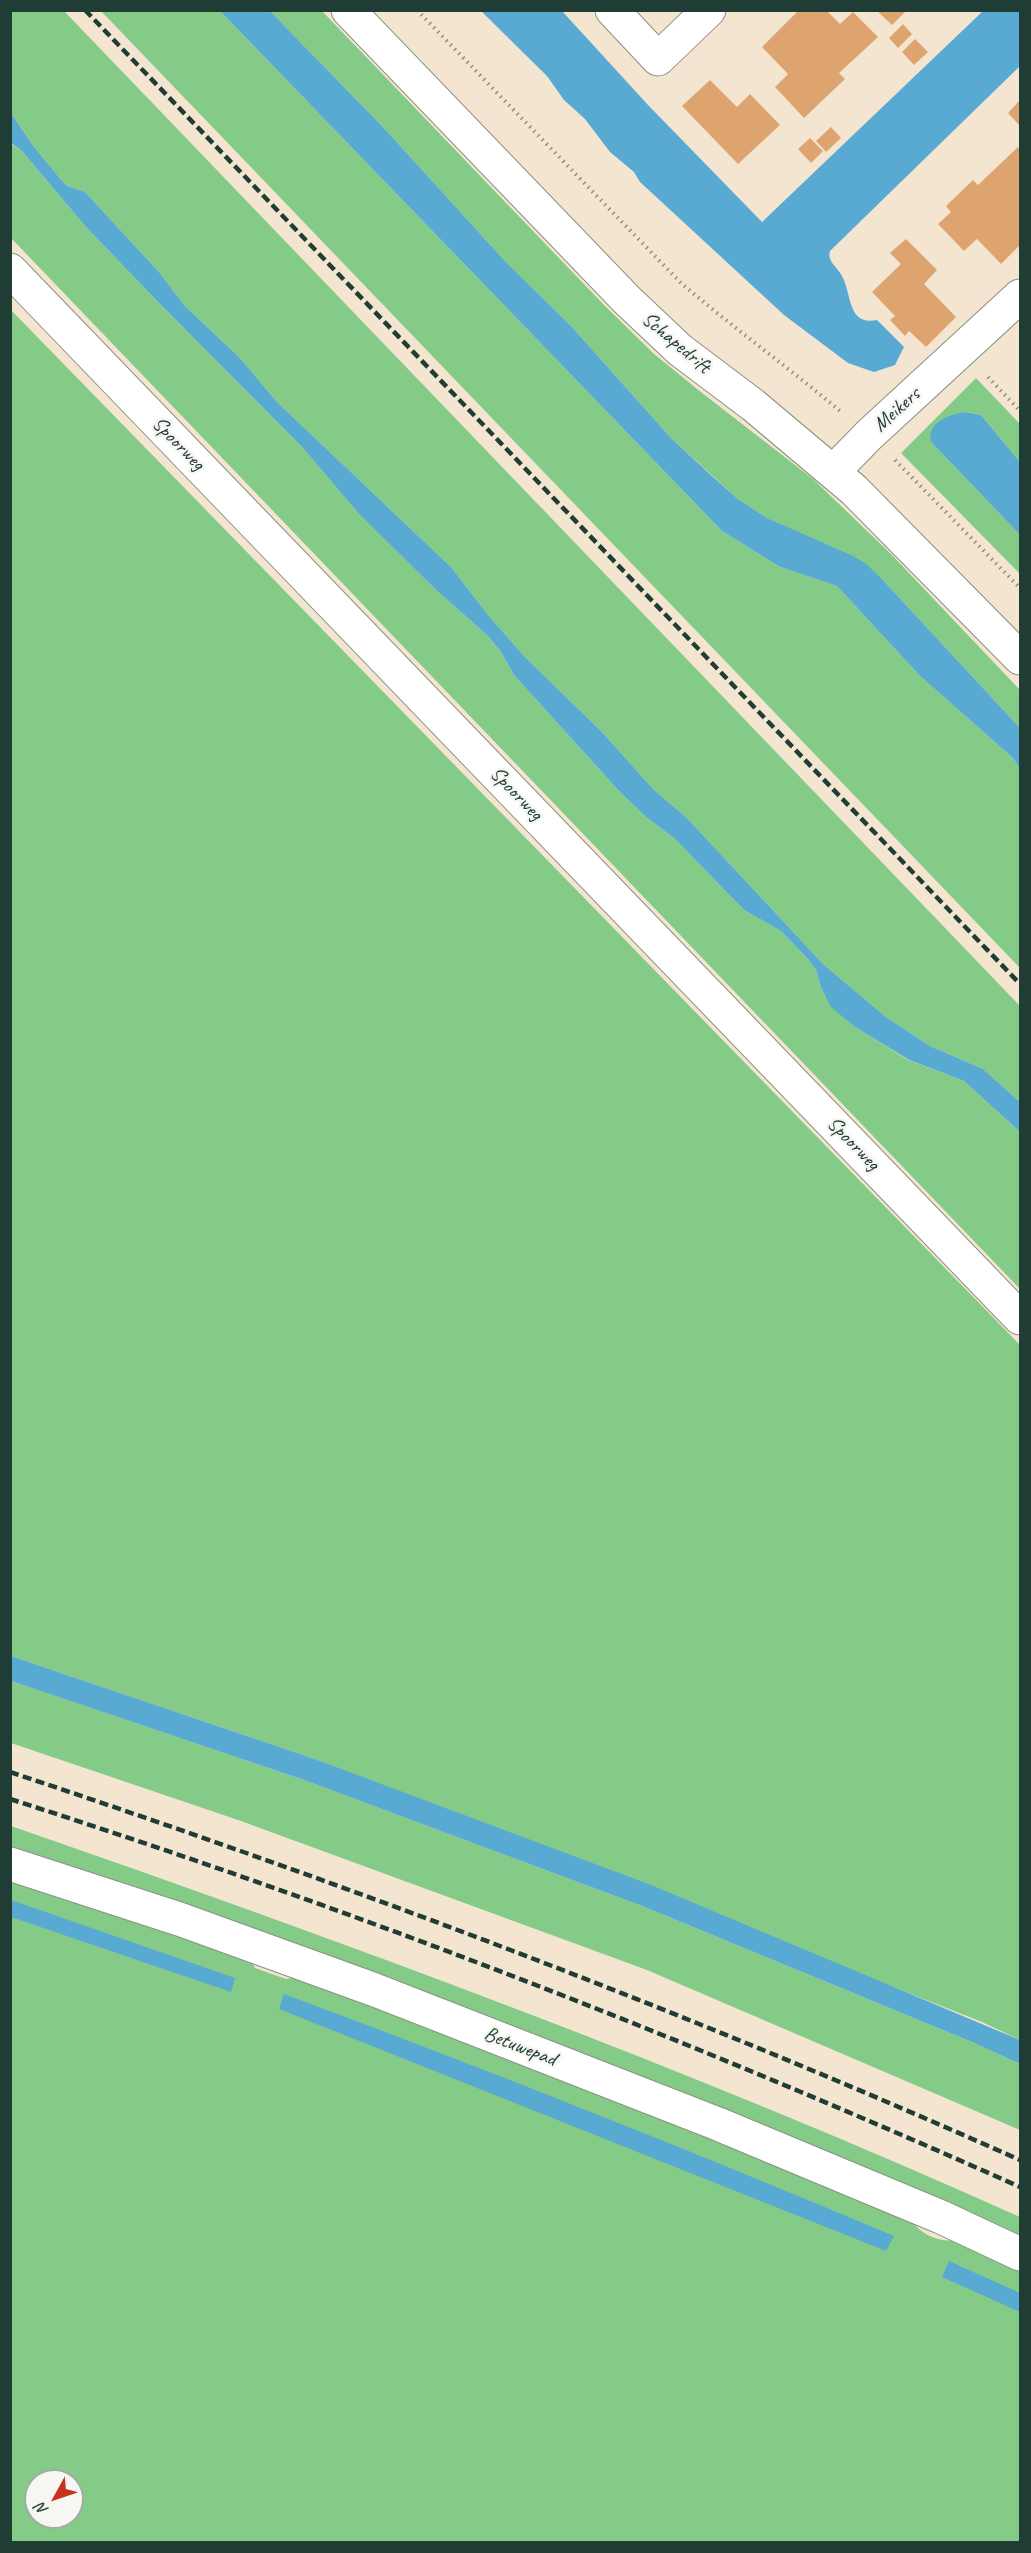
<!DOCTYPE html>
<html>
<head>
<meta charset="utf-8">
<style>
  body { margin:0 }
  #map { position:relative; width:1031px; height:2553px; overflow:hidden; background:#f4e5d1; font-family:Caveat,sans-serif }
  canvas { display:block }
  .frame { position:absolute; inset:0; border:12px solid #1f3d34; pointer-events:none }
  .north { position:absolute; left:24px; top:2469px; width:60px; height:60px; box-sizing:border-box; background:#f6f6f2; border:2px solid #a0aca6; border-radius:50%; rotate:230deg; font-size:16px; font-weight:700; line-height:24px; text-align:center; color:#1f3d34 }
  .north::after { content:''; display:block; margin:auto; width:21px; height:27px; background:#c8321e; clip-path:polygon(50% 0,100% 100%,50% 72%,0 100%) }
</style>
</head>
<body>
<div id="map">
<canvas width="1031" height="2553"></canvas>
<div class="frame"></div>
<div class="north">N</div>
</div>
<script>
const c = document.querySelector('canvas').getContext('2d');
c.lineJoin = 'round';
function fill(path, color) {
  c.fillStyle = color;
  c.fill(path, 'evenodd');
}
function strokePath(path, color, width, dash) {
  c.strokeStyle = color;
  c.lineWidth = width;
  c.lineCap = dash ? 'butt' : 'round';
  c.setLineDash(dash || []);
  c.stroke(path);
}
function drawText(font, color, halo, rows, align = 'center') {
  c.font = font + ' Caveat,sans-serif';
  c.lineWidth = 5;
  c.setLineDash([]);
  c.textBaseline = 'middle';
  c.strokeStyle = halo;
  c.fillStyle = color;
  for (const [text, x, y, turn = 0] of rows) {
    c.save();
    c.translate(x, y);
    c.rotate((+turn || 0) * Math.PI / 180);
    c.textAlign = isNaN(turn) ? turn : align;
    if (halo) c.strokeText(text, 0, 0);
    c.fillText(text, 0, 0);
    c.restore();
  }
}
fill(new Path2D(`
  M11,11H64L1020,1006V1102L983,1069L930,1046L886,1017L823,964L687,818L653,789L603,733L525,657L488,615L452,568L277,402L241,359L184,305L160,273L85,192L67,186L63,182L34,147L11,113Z
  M101,11H220L722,531L780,567L837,586L920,676L1013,758L1020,769V968Z
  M270,11H322L604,305L653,353L697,389L813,479L891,554L1020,690V728L881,578L805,536L767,518L738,499L671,438L571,326L505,261L383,127Z
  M10,143L22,151L86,227L157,301L303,448L358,513L436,590L488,636L501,652L514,675L619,791L646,817L674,838L744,910L781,931L808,959L816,970L821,987L855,1027L908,1060L964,1081L1020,1132V1289L11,238Z
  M10,309L1020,1345V2040L982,2022L312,1758L11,1656Z
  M976,378L1020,424V462L981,415L966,412L931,442L1020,535V574L901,453Z
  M11,1681L304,1780L642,1906L972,2042L1020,2064V2130L647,1970L241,1821L11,1743Z
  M11,1826C351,1944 691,2069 1020,2217V2241L11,1850Z
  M11,1876L251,1960L255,1968L286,1979L298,1977L561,2074L912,2221C920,2234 940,2243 955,2240L1020,2268V2542H11ZM36,2481H72V2517H36Z`), '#84cb87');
fill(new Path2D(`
  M220,11H270L383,127L505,261L571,326L671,438L712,476L738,499L767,518L853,556L865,563L881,578L1020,728V769L1013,758L920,676L837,586L780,567L722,531Z
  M481,11H562L648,105L762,222L983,11H1020V66L830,251C827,262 837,266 842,276C852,294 847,326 877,320L904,347L895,365L874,372L848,363L784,315L640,182L634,172L610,152L585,119L564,100L547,76Z
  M11,113L34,147L63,182L67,186L85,192L160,273L184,305L241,359L277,402L452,568L488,615L525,657L603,733L653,789L687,818L823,964L886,1017L930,1046L983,1069L1020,1102V1132L964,1081L909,1060L855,1027L831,1007L821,987L816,970L808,959L781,931L744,910L674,838L646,817L619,791L514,675L501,652L488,636L436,590L358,513L303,448L157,301L86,227L22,151L11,143Z
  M966,412L981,415L1020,462V535L931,442C926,422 951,414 966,412Z
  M11,1656L312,1758L651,1885L1020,2040V2064L972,2042L642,1906L304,1780L11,1681Z
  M11,1900L235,1978L231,1992L11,1917Z
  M284,1994C489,2070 692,2151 894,2236L886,2251L279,2009Z
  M949,2261L1020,2293V2312L942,2277Z`), '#58aad3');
fill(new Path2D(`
  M799,10H826L840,24L853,12L878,37L839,73L845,79L804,118L775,87L788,74L762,47Z
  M876,10H907L892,25Z
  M903,24L912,34L898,48L889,38Z
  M915,39L928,52L914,65L902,52Z
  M710,80L737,107L750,94L780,125L738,164L682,106Z
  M1020,100V126L1008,113Z
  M831,127L841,138L826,152L816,141Z
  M810,138L823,151L811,163L798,149Z
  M1018,147L1020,150V245L1001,264L977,239L964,251L938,224L951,212L946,206L973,180L978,185Z
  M906,239L937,270L924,284L956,317L926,347L909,331L905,336L890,320L895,316L872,292L901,264L890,253Z`), '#dea470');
const minor = new Path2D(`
  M348,10L627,300L680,350L753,405L854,490L1020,658
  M612,10L658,59L709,10
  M10,270L1020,1318
  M833,472L869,435L1020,296
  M10,1864L182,1920L375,1990L718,2124L941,2217L1020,2254`);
strokePath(minor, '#8a9182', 35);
strokePath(new Path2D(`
  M417,10L680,282C732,327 788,367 840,411
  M988,377L1020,411
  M895,460L1020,588`), '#8a9182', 4, [1.5, 4.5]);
strokePath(minor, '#fff', 33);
strokePath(new Path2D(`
  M85,10L1020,984
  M10,1772C353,1886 690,2013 1020,2160
  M10,1799C354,1909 691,2040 1020,2187`), '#1f3d34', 4.5, [9, 4.5]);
drawText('21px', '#1f3d34', '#f6f6f2', [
  ["Schapedrift",676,343,40],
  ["Meikers",897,410,-42],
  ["Spoorweg",178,444,46],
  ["Spoorweg",516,794,46],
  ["Spoorweg",853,1144,46],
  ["Betuwepad",520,2047,21]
]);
</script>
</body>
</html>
